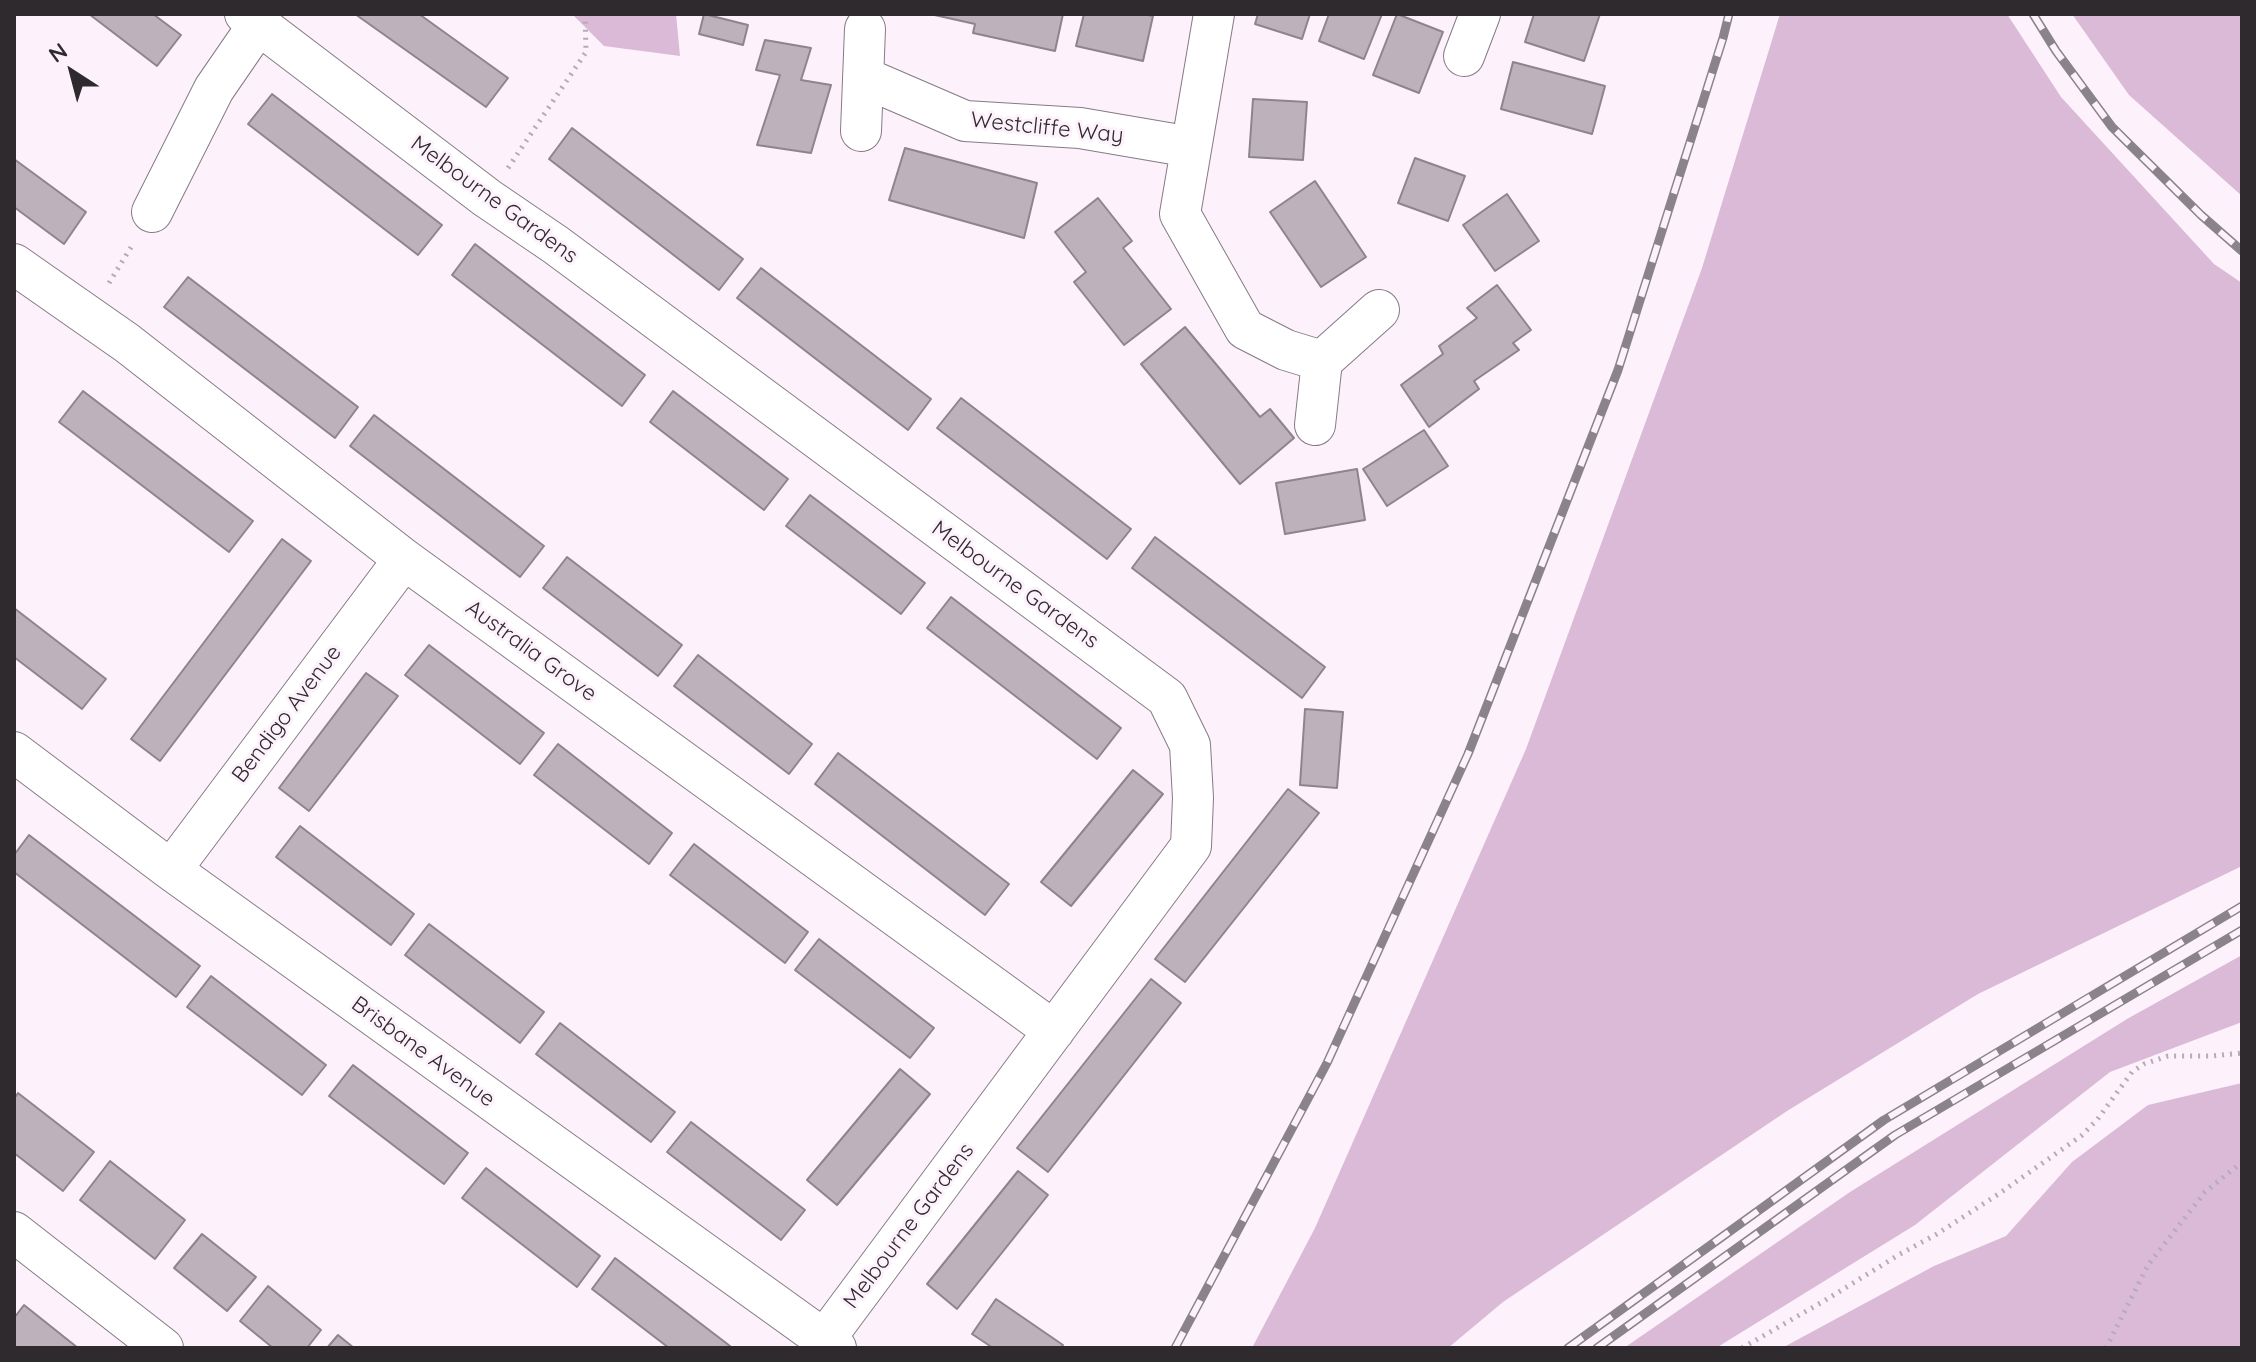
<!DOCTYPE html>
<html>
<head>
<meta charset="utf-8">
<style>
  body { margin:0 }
  #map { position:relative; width:2256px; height:1362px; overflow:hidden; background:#fdf1fb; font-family:Quicksand,sans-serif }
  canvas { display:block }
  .frame { position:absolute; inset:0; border:16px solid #2e2a2e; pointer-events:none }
  .north { position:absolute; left:32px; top:32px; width:80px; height:80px; -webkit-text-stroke:6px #fdf1fb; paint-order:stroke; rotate:324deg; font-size:22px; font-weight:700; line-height:32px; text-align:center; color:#2e2a2e }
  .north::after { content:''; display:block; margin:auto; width:28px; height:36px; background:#2e2a2e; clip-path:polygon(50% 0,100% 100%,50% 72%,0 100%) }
</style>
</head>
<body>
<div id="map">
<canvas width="2256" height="1362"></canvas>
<div class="frame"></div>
<div class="north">N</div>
</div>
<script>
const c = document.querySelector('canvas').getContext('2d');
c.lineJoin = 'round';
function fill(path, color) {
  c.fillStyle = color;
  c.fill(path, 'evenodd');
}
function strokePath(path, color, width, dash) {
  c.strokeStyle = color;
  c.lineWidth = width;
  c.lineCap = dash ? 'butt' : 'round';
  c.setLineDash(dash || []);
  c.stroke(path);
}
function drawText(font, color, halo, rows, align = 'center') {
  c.font = font + ' Quicksand,sans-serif';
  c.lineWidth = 6;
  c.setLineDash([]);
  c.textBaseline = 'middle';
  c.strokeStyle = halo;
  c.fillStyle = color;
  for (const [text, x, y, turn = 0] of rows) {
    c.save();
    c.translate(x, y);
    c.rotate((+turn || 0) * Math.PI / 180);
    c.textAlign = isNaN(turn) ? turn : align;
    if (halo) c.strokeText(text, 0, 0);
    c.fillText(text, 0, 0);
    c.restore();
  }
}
fill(new Path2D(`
  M572,14H676L680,56L604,46Z
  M1780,14H2007L2061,97L2214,264L2242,283V866L1978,994L1787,1111L1503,1302L1448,1348H1252L1315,1228L1526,749L1702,268Z
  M2072,14H2242V196L2129,95Z
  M2242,955V1022L2110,1072L1915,1225L1716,1348H1624L1850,1192L2127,1019Z
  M2242,1083V1348H1782L1934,1266L2006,1236L2072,1162L2148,1105Z`), '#dabad7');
const building = new Path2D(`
  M89,14H153L181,35L157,66Z
  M355,14H419L508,78L486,107Z
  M704,14L748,25L743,45L699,34Z
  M930,14H1063L1055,51L973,33L975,24Z
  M1084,14H1143L1153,16L1143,61L1076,46Z
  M1258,14H1310L1302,39L1255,24Z
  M1329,14H1382L1364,59L1319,41Z
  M1397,14L1443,32L1419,93L1373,75Z
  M1534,14H1600L1584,61L1525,42Z
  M765,40L811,48L801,80L831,85L811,153L757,145L780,75L756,70Z
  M1513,62L1605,86L1592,134L1501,109Z
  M272,94L442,225L418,255L248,124Z
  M1253,99L1307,102L1303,160L1249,157Z
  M572,128L743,259L719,290L549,159Z
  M905,148L1037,183L1024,238L889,200Z
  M1415,158L1465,176L1448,221L1398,203Z
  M14,159L86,212L64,244L14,207Z
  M1315,181L1366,257L1321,287L1270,212Z
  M1507,194L1539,241L1495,271L1463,225Z
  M1098,198L1132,241L1123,248L1171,309L1124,345L1074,282L1086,272L1055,232Z
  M475,244L645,375L622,406L452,275Z
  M761,268L931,399L908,430L737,298Z
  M188,277L358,407L335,438L164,307Z
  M1497,285L1531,330L1513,343L1519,350L1474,381L1479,389L1429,427L1401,385L1443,354L1439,346L1477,318L1467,308Z
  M1185,327L1260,417L1270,409L1294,438L1240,484L1141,364Z
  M83,391L253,521L229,552L59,422Z
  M673,391L788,479L764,510L650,422Z
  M961,398L1131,529L1107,559L937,428Z
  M374,415L544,546L520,577L350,446Z
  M1424,430L1448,466L1387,506L1363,469Z
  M1357,469L1365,520L1285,534L1276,483Z
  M810,495L925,583L901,614L786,526Z
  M1155,537L1325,667L1302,698L1132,568Z
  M282,539L311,561L160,761L131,739Z
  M567,557L682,645L658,676L543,588Z
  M951,597L1121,728L1097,759L927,628Z
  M14,608L106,679L82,709L14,657Z
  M429,645L544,733L520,764L405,675Z
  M698,655L812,744L789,774L674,686Z
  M366,673L398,696L309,811L279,788Z
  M1305,709L1343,712L1337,788L1300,785Z
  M558,744L672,833L649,864L534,775Z
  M838,753L1009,884L985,915L815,784Z
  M1133,770L1163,794L1071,906L1041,882Z
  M1288,789L1319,813L1185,982L1155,959Z
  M300,826L414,914L391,945L276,857Z
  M29,835L200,966L176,997L14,872V855Z
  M694,844L808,932L785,963L670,875Z
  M429,924L544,1012L520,1043L405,955Z
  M819,939L934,1028L910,1058L795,970Z
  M211,976L326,1065L302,1095L187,1007Z
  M1151,979L1181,1003L1048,1172L1017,1148Z
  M560,1023L675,1112L651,1142L536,1054Z
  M353,1065L468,1153L444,1184L329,1096Z
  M900,1069L930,1094L837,1205L807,1180Z
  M18,1093L94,1152L63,1191L14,1153V1099Z
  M691,1122L805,1210L781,1240L667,1152Z
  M110,1161L185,1220L155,1259L80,1200Z
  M486,1168L600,1256L577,1287L462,1198Z
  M1018,1171L1048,1195L957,1309L927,1284Z
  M202,1234L256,1277L227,1311L174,1268Z
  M615,1258L730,1346L729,1348H669L592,1289Z
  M268,1286L321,1330L307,1348H273L240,1321Z
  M996,1299L1063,1345L1061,1348H993L972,1334Z
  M24,1305L78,1348H14V1318Z
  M338,1335L354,1348H327Z`);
fill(building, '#bdb2bc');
strokePath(building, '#8e848e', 2);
const minor = new Path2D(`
  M245,14L487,198L556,245L1167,698L1190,745L1193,798L1191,846L824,1340
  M1214,14L1180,214L1245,329L1286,350L1322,361
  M1464,56L1480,14
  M863,77L965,121L1080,128L1191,147
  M861,131L865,29
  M152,212L214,89L258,25
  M14,264L127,343L404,559L1054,1031
  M1315,425L1322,361L1379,310
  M14,752L171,870L836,1348
  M171,870L404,559
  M14,1232L163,1348`);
strokePath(minor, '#857b84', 42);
strokePath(new Path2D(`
  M508,168L586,52L585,14
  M109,283L133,244
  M1742,1348L1824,1301L1900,1254L1937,1234L2000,1193L2081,1136L2097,1120L2132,1072L2144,1064L2168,1056H2212L2242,1053
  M2106,1348L2148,1265L2205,1192L2242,1162`), '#b5acb4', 5, [2, 6]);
strokePath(minor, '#fff', 40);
const rail = new Path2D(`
  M2033,14L2056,51L2112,127L2201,215L2242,251
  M1175,1348L1327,1063L1468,754L1618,370L1723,38L1729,14
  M1568,1348L1884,1120L2242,906
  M1597,1348L1895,1135L2242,930`);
strokePath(rail, '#8b838a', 9);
strokePath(rail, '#fdf1fb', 6, [18]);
drawText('22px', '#2e2a2e', '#fdf1fb', [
  ["Westcliffe Way",1047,128,6],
  ["Melbourne Gardens",494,200,36],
  ["Melbourne Gardens",1015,585,36],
  ["Australia Grove",531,651,36],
  ["Bendigo Avenue",287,714,-53],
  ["Brisbane Avenue",423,1052,36],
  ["Melbourne Gardens",909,1226,-53]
]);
</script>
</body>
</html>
